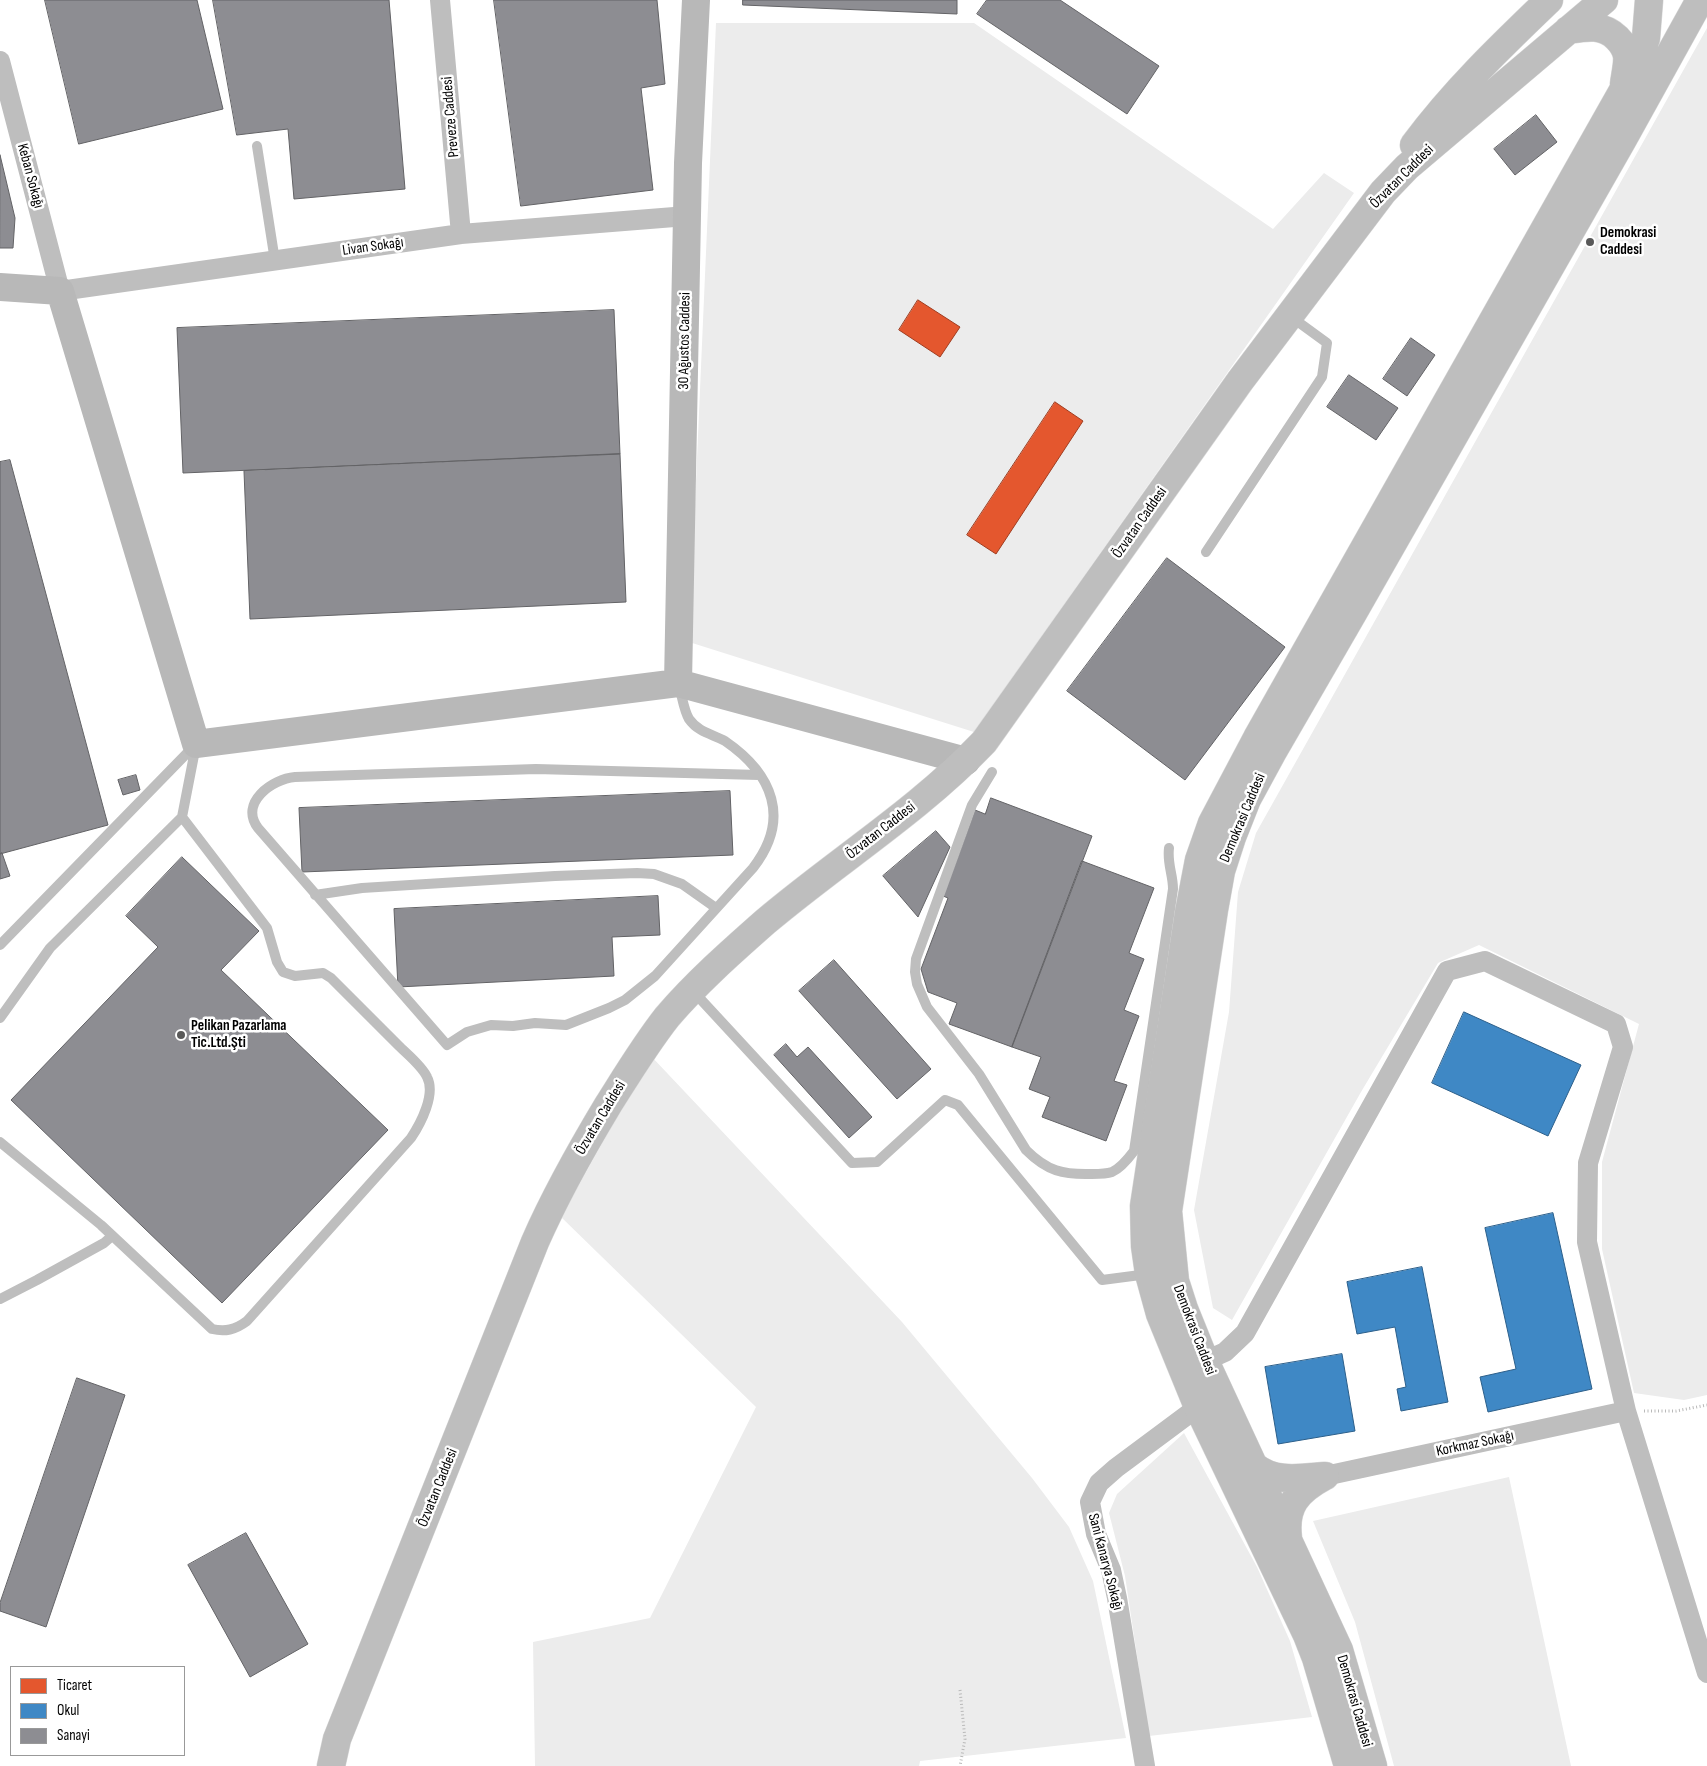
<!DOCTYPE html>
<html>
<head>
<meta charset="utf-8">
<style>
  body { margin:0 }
  #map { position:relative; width:1707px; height:1766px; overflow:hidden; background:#fff; font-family:"Sofia Sans Condensed",sans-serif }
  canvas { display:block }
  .legend { position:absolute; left:10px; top:1666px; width:175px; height:90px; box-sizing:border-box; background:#fff; border:1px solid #999; margin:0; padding:6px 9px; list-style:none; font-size:15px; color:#000 }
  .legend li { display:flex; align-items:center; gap:10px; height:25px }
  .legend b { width:25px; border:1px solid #999 }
</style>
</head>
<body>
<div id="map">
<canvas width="1707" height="1766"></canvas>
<ul class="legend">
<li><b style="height:14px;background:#e4572e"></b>Ticaret</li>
<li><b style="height:14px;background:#3f88c5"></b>Okul</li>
<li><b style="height:14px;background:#8d8d92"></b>Sanayi</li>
</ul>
</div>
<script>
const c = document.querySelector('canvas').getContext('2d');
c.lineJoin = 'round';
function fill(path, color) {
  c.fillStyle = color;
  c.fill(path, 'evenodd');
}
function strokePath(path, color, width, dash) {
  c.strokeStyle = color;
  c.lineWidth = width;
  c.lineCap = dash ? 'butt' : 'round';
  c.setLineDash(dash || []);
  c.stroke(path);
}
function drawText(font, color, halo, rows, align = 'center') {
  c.font = font + ' "Sofia Sans Condensed",sans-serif';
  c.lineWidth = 5;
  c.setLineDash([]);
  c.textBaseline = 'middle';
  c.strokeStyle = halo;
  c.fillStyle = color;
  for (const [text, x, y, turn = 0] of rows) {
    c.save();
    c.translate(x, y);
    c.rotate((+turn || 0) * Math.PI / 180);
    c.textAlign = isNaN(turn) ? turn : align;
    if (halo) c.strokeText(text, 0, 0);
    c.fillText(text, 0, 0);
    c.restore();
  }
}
fill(new Path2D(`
  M716,23H974L1273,229L1324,173L1354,193L974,732L689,642Z
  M1707,28V1395L1684,1400L1634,1393L1602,1249V1162L1639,1024L1479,945L1438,963L1361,1092L1232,1320L1213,1308L1194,1210L1229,1012L1238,892L1256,833Z
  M651,1056L902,1322L1032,1478L1069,1527L1093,1581L1126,1738L920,1761L919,1766H535L533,1642L650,1618L756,1407L561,1217Z
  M1184,1433L1257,1567L1290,1641L1312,1717L1149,1736L1125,1576L1109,1513L1117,1494Z
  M1509,1477L1571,1766H1394L1355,1622L1313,1521Z`), '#ececec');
const shops = new Path2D(`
  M918,300L960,327L940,357L899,330Z
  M1055,402L1083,421L996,554L967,535Z`);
fill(shops, '#e4572e');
strokePath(shops, '#a03d20', 1);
const schools = new Path2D(`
  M1464,1012L1581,1065L1548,1136L1432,1083Z
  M1553,1213L1592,1389L1488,1412L1480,1377L1516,1369L1485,1228Z
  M1422,1267L1448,1402L1401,1411L1397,1389L1406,1387L1395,1327L1357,1334L1347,1282Z
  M1342,1354L1355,1431L1278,1444L1265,1367Z`);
fill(schools, '#3f88c5');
strokePath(schools, '#2c5f8a', 1);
const industry = new Path2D(`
  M45,0H197L223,109L79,144Z
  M213,0H389L405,189L294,199L288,129L237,135Z
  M494,0H657L665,84L641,88L653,190L521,206Z
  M743,0H957V14L743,5Z
  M987,0H1060L1159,66L1127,114L977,14Z
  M1536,115L1557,142L1515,175L1494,149Z
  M0,155L15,218L13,248H0Z
  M614,310L620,454L183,473L177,328Z
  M1411,338L1435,355L1407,396L1383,379Z
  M1349,375L1398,408L1376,440L1327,407Z
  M620,454L626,602L250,619L244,471Z
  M10,460L108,825L0,854V462Z
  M1167,558L1285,647L1185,780L1067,691Z
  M136,775L140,790L123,795L118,780Z
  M730,791L733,855L302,872L299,808Z
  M991,798L1092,836L1012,1047L949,1024L957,1003L928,992L921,969L948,898L943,896L975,810L985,814Z
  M936,831L950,847L918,917L883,876Z
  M2,853L10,876L0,879V854Z
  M182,857L259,931L221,970L388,1130L222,1303L11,1100L158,947L126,916Z
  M1082,861L1154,888L1129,953L1144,959L1124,1010L1139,1016L1114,1081L1127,1085L1106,1141L1042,1117L1050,1097L1029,1089L1041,1057L1012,1047Z
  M658,896L660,935L612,937L614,976L398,987L394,909Z
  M834,960L931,1069L897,1099L799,991Z
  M786,1044L797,1057L808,1047L872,1117L849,1138L774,1055Z
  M77,1378L125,1395L46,1627L0,1611V1603Z
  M246,1533L308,1644L250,1677L188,1565Z`);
fill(industry, '#8d8d92');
strokePath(industry, '#636366', 1);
const primary = new Path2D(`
  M1568,30C1587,27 1603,24 1617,38C1622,43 1626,49 1627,56C1628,64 1625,75 1624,84
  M1414,145C1454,91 1501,46 1549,0
  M1254,1466C1274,1483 1300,1478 1325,1476
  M1288,1538C1284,1506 1297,1491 1325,1476
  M331,1766L337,1739L535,1242C556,1194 581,1150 608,1105C627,1075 645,1045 667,1017C696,983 731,952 765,922C837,861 918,811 984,742L1240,381L1383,192L1407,167L1604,0
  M1348,1766L1316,1658L1307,1635L1198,1407L1160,1314L1149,1274L1145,1246L1144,1206L1189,912L1199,860L1212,823L1257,738L1638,64L1646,38L1649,0
  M1373,1766L1339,1650L1205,1361L1184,1309L1175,1281L1168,1211L1214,910L1221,871L1232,837L1247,799L1272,753L1353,613L1623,139L1700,0`);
strokePath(primary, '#dbdbdb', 29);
strokePath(new Path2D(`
  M1644,1411H1676L1707,1405
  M960,1690L965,1739L960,1766`), '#b9b9b9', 3, [1, 2.5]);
strokePath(new Path2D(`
  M257,146L275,261
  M1206,552L1322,377L1327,343L1290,316
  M679,686C682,696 684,711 689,719C699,733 713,734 725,741C773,774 791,819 753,868L655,976L625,1000L609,1008L566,1025L535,1023L513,1026L491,1025L467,1032L447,1045L258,828C239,803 272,779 295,777L536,769L759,775
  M992,772L972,805L916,959L915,972L917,984L927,1007L979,1074L1026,1150C1047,1171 1063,1175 1092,1174C1098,1174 1106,1174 1112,1172C1121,1168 1128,1159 1134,1151L1173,889C1173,874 1167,864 1169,848
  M315,895L362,888L555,876L637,873L654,874L682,884L716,908
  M0,945L195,745
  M693,991L852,1163L877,1162L945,1100L958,1105L1102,1280L1148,1274
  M0,1018L50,948L182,817L196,745
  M0,1142L101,1225L212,1329C225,1332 235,1330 247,1321L411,1138C421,1123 436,1094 427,1077C422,1066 407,1054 399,1046C376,1023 354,1001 331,978L323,973L295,976L283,972L277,962L267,928L182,817
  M0,1299L37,1280L104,1243L112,1236`), '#bebebe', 10);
strokePath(new Path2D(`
  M440,0L461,234
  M0,61L60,291L461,234L687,216
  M1205,1361L1225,1352L1245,1333L1447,971L1485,961L1616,1024L1623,1047L1588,1163L1587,1242L1626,1411L1707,1673
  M1325,1476L1626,1411
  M1145,1766L1117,1598L1111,1570L1096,1534L1090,1502L1099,1483L1116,1468L1198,1407`), '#bebebe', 20);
strokePath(new Path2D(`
  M0,287L60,291L196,744L678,683L966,761
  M678,683L688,163L696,0`), '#b8b8b8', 28);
strokePath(primary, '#bebebe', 28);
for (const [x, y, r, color] of [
  [1590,242,5,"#595959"],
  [181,1035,5,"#595959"]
]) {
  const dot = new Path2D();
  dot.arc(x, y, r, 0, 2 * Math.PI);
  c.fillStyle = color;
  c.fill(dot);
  strokePath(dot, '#fff', 2);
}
drawText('15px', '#000', '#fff', [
  ["Preveze Caddesi",451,117,-95],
  ["Keban Sokağı",30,176,75],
  ["Özvatan Caddesi",1402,177,-45],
  ["Livan Sokağı",373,247,-8],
  ["30 Ağustos Caddesi",685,341,-89],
  ["Özvatan Caddesi",1140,523,-55],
  ["Demokrasi Caddesi",1243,818,-67],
  ["Özvatan Caddesi",881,831,-38],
  ["Özvatan Caddesi",601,1118,-59],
  ["Demokrasi Caddesi",1194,1330,69],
  ["Korkmaz Sokağı",1475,1444,-12],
  ["Özvatan Caddesi",438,1488,-68],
  ["Sani Kanarya Sokağı",1105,1562,75],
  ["Demokrasi Caddesi",1354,1701,74]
]);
drawText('bold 15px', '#000', '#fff', [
  ["Demokrasi",1600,233],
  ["Caddesi",1600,250],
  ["Pelikan Pazarlama",191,1026],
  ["Tic.Ltd.Şti",191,1043]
], 'left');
</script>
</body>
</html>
